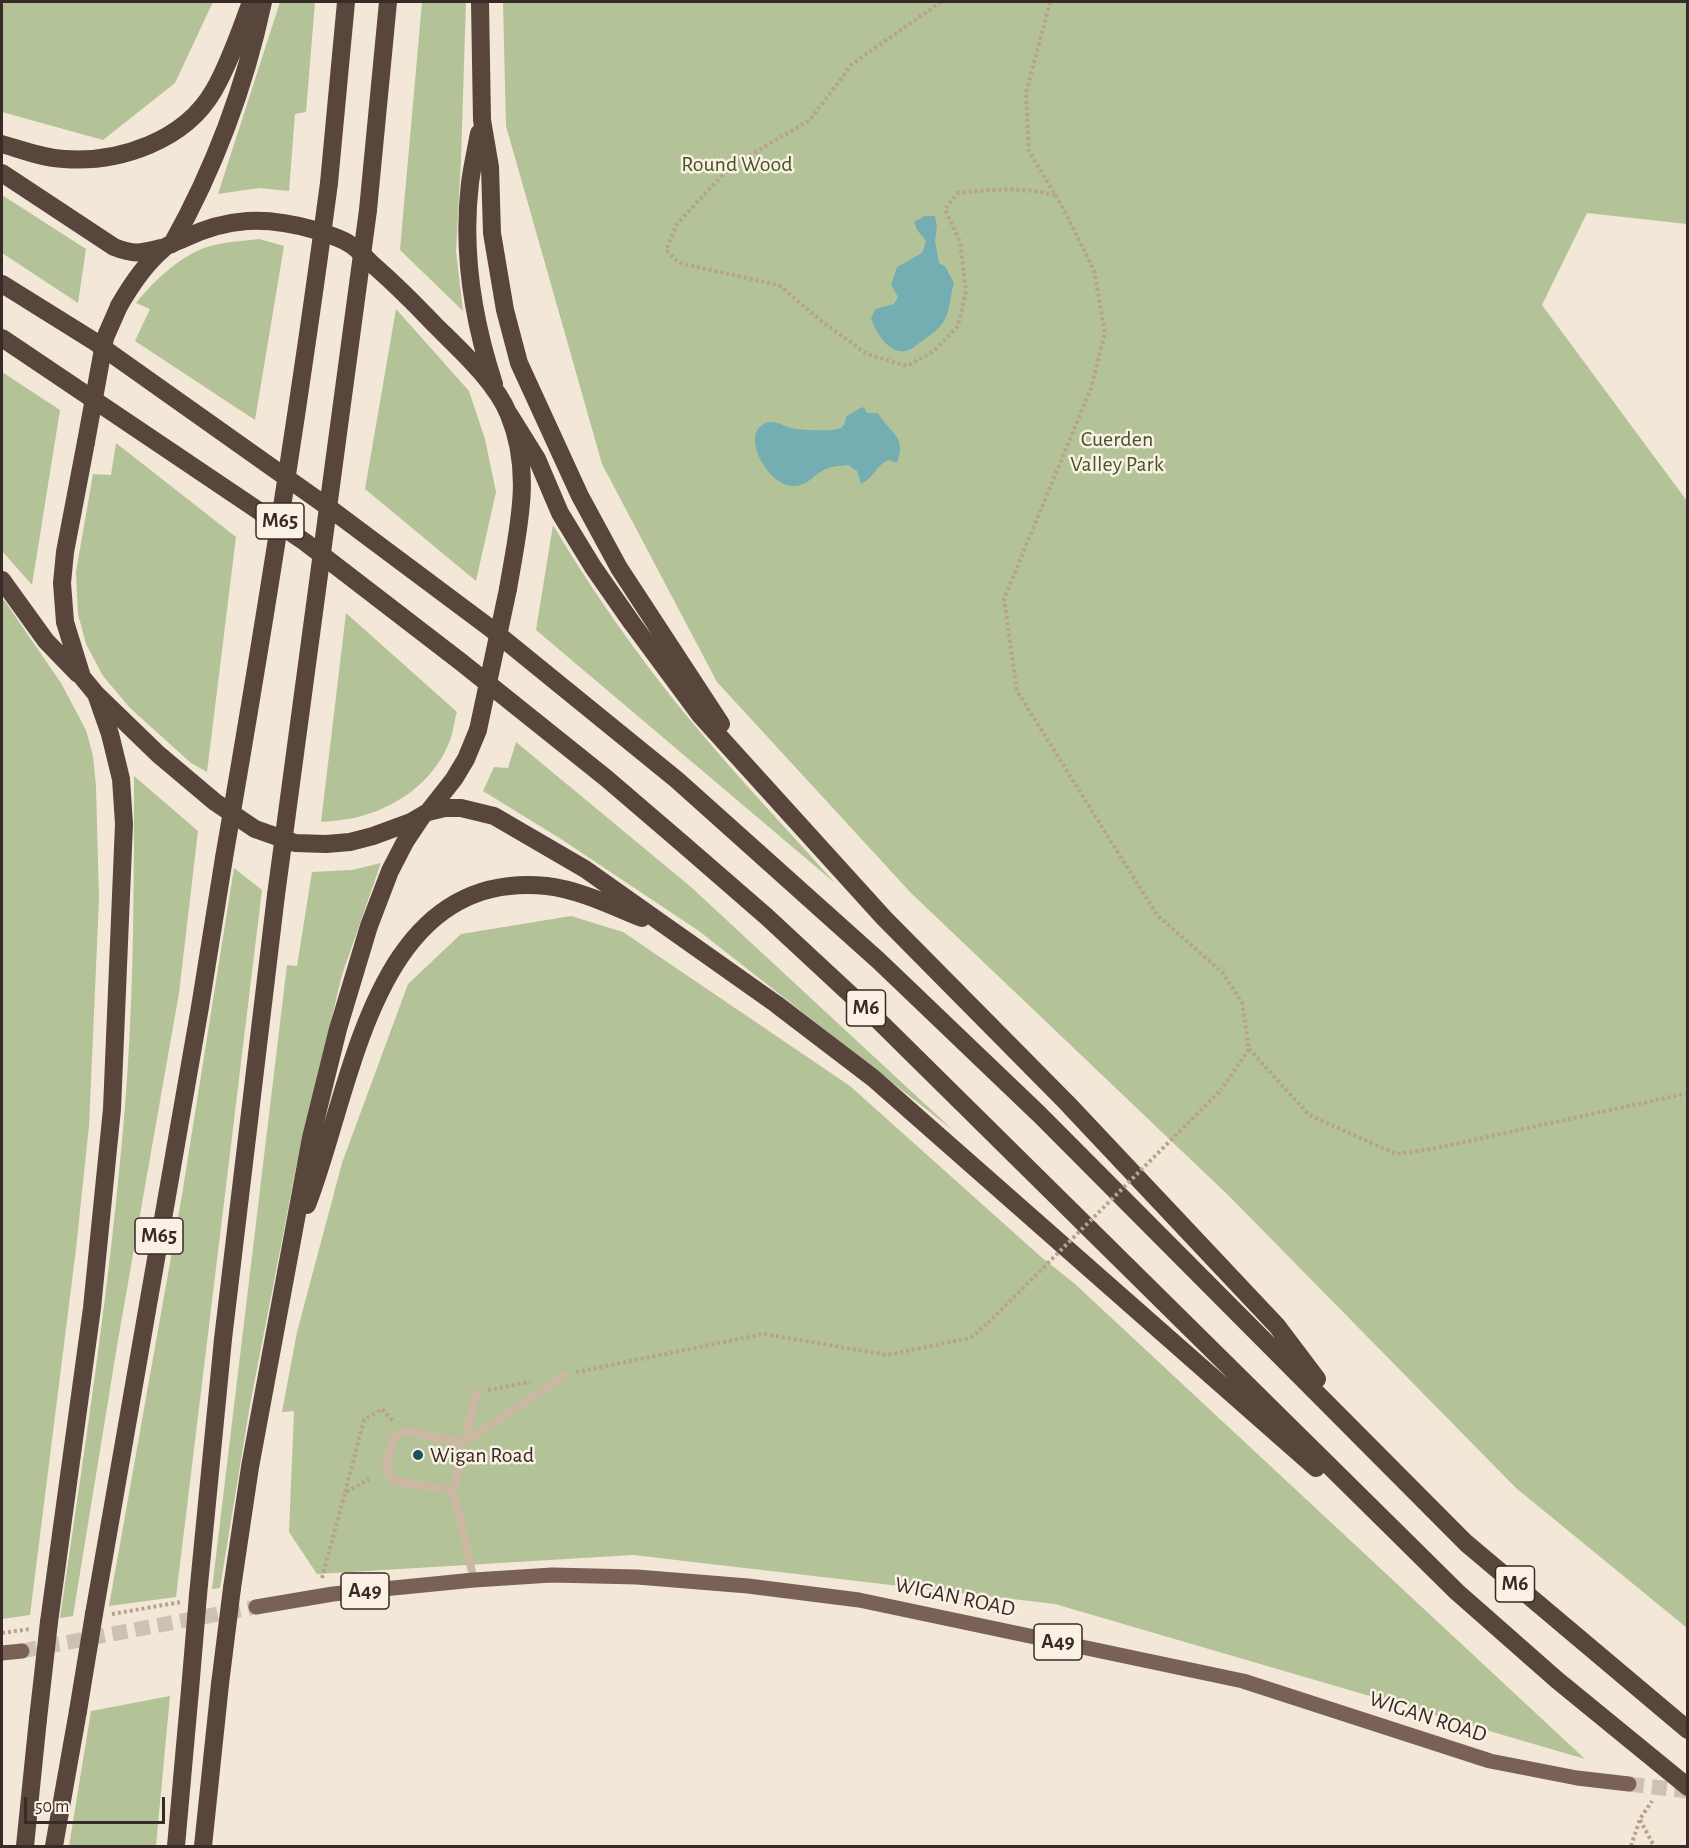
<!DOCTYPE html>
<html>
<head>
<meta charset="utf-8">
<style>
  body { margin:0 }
  #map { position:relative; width:1689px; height:1848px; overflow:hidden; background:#f3e7d8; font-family:"Alegreya Sans",sans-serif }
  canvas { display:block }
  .frame { position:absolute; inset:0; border:3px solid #362b26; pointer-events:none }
  .scale { position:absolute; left:24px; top:1797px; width:141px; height:27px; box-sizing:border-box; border:3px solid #362b26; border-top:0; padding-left:8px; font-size:18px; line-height:21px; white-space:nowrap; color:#362b26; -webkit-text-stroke:4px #faf1e4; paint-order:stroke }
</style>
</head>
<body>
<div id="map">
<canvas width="1689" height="1848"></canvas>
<div class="frame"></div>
<div class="scale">50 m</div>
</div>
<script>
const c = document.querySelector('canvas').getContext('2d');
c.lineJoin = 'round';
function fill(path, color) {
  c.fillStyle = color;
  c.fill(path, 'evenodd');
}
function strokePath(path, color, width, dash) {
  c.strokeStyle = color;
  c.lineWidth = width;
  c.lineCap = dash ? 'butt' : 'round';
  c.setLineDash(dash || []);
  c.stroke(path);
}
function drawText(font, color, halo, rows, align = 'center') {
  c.font = font + ' "Alegreya Sans",sans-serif';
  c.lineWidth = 5;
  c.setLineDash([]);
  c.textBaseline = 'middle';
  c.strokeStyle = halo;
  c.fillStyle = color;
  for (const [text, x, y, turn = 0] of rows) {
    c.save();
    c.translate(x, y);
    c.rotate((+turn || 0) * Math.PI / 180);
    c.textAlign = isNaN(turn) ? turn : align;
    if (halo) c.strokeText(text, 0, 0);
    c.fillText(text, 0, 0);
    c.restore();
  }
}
fill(new Path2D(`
  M2,2H213L175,83L103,140L2,112Z
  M280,2H315L306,112L295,114L289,191L259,188L218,194Z
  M422,2H466L461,160L456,251L463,311L400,250Z
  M503,2H1687V224L1587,213L1542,305L1687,501V1628L1516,1488L1229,1196L911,893L717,682L602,464L506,126Z
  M2,195L86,249L78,303L2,253Z
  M259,239L284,246L255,420L135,341L150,309L136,303C154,281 178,258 204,248C222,242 241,241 259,239Z
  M396,309L469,391L485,439L496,492L476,581L365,489Z
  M2,372L60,410L32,585L2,551Z
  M116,443L236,537L207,772L191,763L130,708L103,676L86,644L78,614L76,572L93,474L111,475Z
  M553,525C601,606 657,683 719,754C757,798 797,840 835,883L536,630Z
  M2,597L61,683L86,730L93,756L96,786L99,899L89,1126L76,1249L30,1615L2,1619Z
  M346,613L457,712C454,722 453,734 449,743C433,783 394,809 354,818C343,820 332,821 321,822Z
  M516,742L691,887L954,1131L699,931L561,839L483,791L494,767L508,768Z
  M134,776L198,831L179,993L118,1340L73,1616L60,1618C86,1439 114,1260 127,1079C134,978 134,877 134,776Z
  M381,863L342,975L296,1168L250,1405L220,1588L212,1589L287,965L297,966L312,872L352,870Z
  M234,868L262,890L176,1597L109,1606L182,1195Z
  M571,916L623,932L850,1086L1040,1256L1075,1284L1585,1759L1055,1604L633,1555L317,1574L289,1532L294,1411L282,1412L297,1332L342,1163L408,984L461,934Z
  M170,1696L156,1846H69L91,1711Z`), '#b3c397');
fill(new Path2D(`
  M925,216H935L937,226L935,241L939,263L945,266L954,283C950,295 951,307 945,319C940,329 931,335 922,341C917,344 912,350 906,351C889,355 876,332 871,319L875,309L894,304L898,297L891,285L897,267L922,253L926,241L917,230L914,222Z
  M864,407L867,413H878C890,434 907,435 897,463L889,460C877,464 874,478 861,484L857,471L848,465C841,466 832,466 826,469C814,474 808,486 794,486C772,487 746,446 758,429C768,416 780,424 791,428C799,430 834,432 841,428C845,425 846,421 846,416C853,414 856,409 864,407Z`), '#75aeb2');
strokePath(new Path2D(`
  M22,1651L256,1607
  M1629,1784L1688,1791`), '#cdc1b4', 15, [15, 8]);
strokePath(new Path2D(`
  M941,2L852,64L810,120L730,167L677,224L666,250L679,263L779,285L820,320L867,354L907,366L934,351L958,326L966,291L960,242L945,209L958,193C993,189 1021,187 1055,195
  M1050,2L1026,93L1029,151L1063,208L1094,270L1105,333L1091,388L1004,599L1017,691L1157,915L1223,973L1242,1003L1249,1049L1221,1090
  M1249,1049L1309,1115L1396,1154L1432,1149L1688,1093
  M576,1372L764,1334L887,1355L970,1338L988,1323
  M488,1390L530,1382
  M345,1492L364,1420L382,1409L393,1421
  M322,1578L345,1493L369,1479
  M112,1614L181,1602
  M2,1633L30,1629
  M1640,1820L1654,1846
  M1631,1846L1640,1819L1652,1801`), '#b8a18d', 4, [3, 3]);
strokePath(new Path2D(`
  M453,1491L394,1481L386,1470L393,1437L407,1431L463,1443L566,1375
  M474,1580L453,1491L476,1393`), '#ccb7a3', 8);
strokePath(new Path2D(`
  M256,1607L333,1594L474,1580L552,1575L637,1577L748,1586L859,1600L1243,1681L1490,1761L1577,1778L1629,1784
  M2,1653L22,1651`), '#796255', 15);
strokePath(new Path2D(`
  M480,2L482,120L490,167L492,233L505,310L519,363L580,496L619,568L721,724
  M479,133C476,150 472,167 470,183C462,250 473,320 494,384
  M2,144C22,150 43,158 64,159C119,163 185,141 214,90C230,62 240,31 251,2
  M2,173L114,247C134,255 142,253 161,248
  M329,183L346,2
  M368,210L388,2
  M172,244C214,169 245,86 263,2
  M2,284L92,340L332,510L490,628L677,780L879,961L1040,1115L1466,1543L1688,1730
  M119,306C131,285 144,265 163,249C168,244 176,242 183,239C228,217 266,216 315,230C326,234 338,237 348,243C357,248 365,257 372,264C394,283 414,303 434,324C459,349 496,382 509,415C533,473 518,529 508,589
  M2,338L305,542L461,662L606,778L683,844L767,917L879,1021L1457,1592L1557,1680L1688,1787
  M509,414L537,459L560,513L593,567L632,623L700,715L884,918L1067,1103L1277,1326L1317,1379
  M86,442L65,552L62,583L65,622L82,677L96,694L158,754L215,802L255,829L295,843L326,844L350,842L373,836L411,822L428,812L454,779L466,759L478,730
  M2,580L46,641L78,674
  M428,812L445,808H461L494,816L585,869L776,1004L873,1078L1316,1468
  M307,1205C353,1088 372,868 547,886C580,890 612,906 642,918
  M232,1588L250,1467L311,1138L338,1029L369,926L390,871L405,842L423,815
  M198,1595L223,1339L276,895
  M94,1614L200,1007L224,858
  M49,1622L92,1308L112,1109L124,824L121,779L110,734L96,694
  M25,1846L38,1719
  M54,1846L78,1711
  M176,1846L190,1690
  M203,1846L220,1684`), '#58453c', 18);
strokePath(new Path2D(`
  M988,1323L1221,1090`), '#b8a18d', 4, [3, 3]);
strokePath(new Path2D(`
  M86,442L105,338L119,306
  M478,730L508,589
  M224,858C263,633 299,409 329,183
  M276,895L368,210
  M220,1684L232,1588
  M190,1690L198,1595
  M78,1711L94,1614
  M38,1719L49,1622`), '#58453c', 18);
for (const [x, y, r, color] of [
  [418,1455,6,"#18545b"]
]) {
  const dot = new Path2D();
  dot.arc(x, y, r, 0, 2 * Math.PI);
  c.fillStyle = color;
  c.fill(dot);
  strokePath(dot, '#faf1e4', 2);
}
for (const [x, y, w] of [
  [280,521,48],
  [866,1008,39],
  [159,1236,48],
  [1515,1584,39],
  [365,1591,48],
  [1058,1642,48]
]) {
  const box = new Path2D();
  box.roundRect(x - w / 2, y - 18, w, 36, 4.5);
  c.fillStyle = '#faf1e4';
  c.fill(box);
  strokePath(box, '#362b26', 1.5);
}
drawText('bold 21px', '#362b26', null, [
  ["M65",280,521],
  ["M6",866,1008],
  ["M65",159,1236],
  ["M6",1515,1584],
  ["A49",365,1591],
  ["A49",1058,1642]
]);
drawText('22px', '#445627', '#faf1e4', [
  ["Round Wood",737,164],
  ["Cuerden",1117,439],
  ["Valley Park",1117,464]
]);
drawText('22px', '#362b26', '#faf1e4', [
  ["Wigan Road",430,1455]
], 'left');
drawText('22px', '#362b26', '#faf1e4', [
  ["WIGAN ROAD",955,1597,12],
  ["WIGAN ROAD",1428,1717,18]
]);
</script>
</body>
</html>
